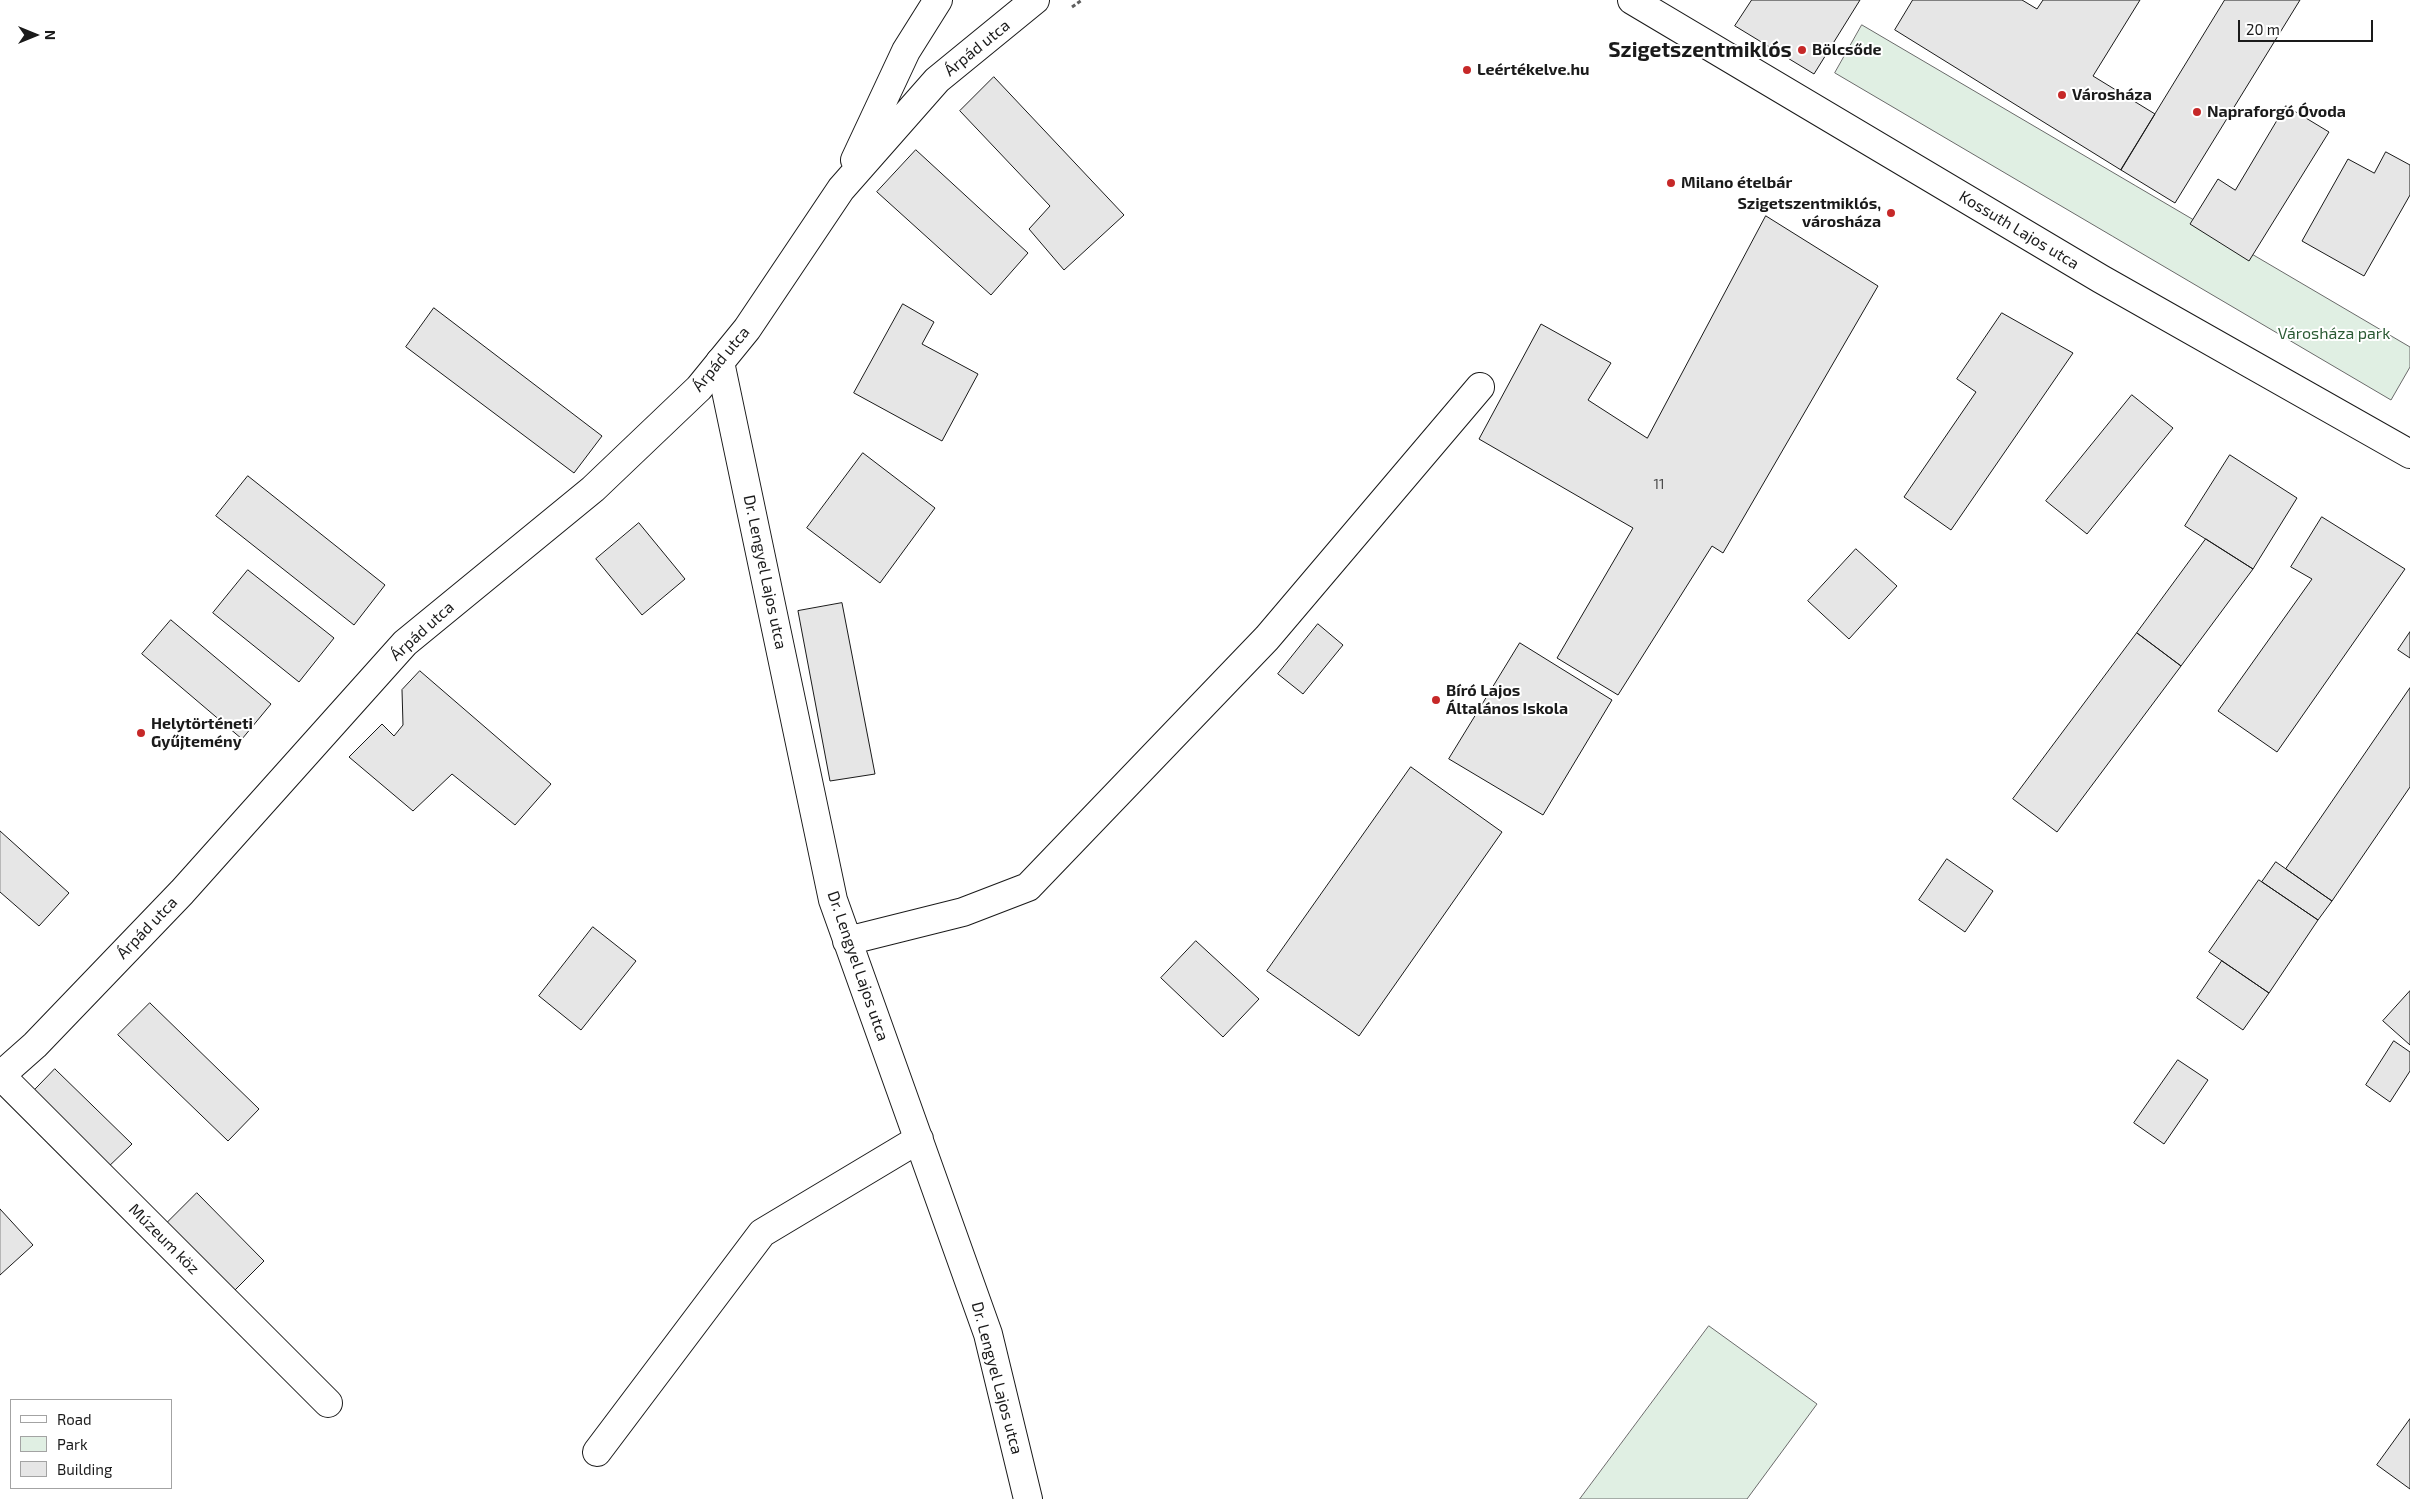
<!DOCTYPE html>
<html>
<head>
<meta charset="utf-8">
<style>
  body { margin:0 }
  #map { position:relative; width:2410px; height:1499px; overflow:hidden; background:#fff; font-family:"Exo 2",sans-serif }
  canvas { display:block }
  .legend { position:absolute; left:10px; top:1399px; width:162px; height:90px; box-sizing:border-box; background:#fff; border:1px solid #a3a3a3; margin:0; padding:6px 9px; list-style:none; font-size:15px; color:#1a1a1a }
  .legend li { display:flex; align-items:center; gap:10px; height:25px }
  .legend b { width:25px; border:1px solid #a3a3a3 }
  .north { position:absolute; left:10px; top:10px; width:50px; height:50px; -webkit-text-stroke:4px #fff; paint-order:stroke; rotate:90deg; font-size:14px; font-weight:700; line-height:20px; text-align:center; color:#1a1a1a }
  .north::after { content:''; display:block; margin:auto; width:18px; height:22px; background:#1a1a1a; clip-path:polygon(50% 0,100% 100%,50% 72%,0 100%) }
  .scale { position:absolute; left:2238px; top:20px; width:135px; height:22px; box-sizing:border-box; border:2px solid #1a1a1a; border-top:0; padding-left:6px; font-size:15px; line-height:18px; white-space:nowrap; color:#1a1a1a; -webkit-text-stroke:4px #fff; paint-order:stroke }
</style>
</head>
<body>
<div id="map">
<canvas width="2410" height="1499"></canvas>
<ul class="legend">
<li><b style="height:6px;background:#fff"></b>Road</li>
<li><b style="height:14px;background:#e0efe3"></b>Park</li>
<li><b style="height:14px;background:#e6e6e6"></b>Building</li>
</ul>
<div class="north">N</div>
<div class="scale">20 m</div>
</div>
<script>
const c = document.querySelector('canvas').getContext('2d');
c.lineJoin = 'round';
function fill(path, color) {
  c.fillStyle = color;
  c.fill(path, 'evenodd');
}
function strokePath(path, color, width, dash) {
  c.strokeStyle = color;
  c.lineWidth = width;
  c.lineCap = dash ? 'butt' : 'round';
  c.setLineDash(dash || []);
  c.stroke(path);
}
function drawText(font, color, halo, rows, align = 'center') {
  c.font = font + ' "Exo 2",sans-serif';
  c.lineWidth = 4;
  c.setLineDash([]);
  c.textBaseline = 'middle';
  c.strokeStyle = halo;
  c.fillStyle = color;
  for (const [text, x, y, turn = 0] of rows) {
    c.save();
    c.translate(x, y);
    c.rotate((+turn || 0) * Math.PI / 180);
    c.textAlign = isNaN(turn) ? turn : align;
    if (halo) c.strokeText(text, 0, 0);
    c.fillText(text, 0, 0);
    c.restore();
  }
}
const green = new Path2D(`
  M1862,25L2410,347V367L2391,400L1835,73Z
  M1709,1326L1817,1404L1747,1499H1580Z`);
fill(green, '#e0efe3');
strokePath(green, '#6a6a6a', 1);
const building = new Path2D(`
  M1752,0H1860L1814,74L1735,26Z
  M1913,0H2022L2037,9L2043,0H2140L2093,76L2155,114L2121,170L1895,30Z
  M2225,0H2300L2175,203L2121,170Z
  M994,77L1124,215L1064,270L1029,229L1050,206L960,111Z
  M2286,106L2329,132L2249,261L2190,224L2218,179L2235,190Z
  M916,150L1028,253L991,295L877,192Z
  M2386,152L2410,165V195L2364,276L2302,241L2348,159L2374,173Z
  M1766,216L1878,286L1723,553L1712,546L1618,695L1557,658L1633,528L1479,439L1541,324L1611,363L1588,400L1647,438Z
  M903,304L934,322L922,344L978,374L942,441L854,393Z
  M434,308L602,436L574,473L406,347Z
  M2002,313L2073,353L1951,530L1904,497L1976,392L1957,379Z
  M2132,395L2173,428L2087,534L2046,501Z
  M863,453L935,508L880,583L807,528Z
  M2230,455L2297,498L2253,569L2185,526Z
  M248,476L385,585L354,625L216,516Z
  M2322,517L2405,569L2277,752L2218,711L2312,579L2291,567Z
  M639,523L685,579L642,615L596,559Z
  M2206,539L2253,569L2181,666L2137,633Z
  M1856,549L1897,586L1849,639L1808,601Z
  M248,570L334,638L299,682L213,613Z
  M842,603L875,774L830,781L798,611Z
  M171,620L271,704L242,739L142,654Z
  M1318,624L1343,645L1303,694L1278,674Z
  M2410,632V658L2398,650Z
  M2137,633L2181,666L2057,832L2013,799Z
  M1520,643L1612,700L1543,815L1449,759Z
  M420,671L551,784L515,825L452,774L413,811L349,757L382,724L394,736L403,725L402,690Z
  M2410,688V787L2332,901L2286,869Z
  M1411,767L1502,832L1359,1036L1267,971Z
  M0,831L69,893L39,926L0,892Z
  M1947,859L1993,891L1965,932L1919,900Z
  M2276,862L2332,901L2318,920L2262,882Z
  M2259,880L2318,920L2269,993L2209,952Z
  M593,927L636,961L581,1030L539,996Z
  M1196,941L1259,999L1223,1037L1161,978Z
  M2222,961L2269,993L2243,1030L2197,998Z
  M2410,991V1045L2383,1021Z
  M150,1003L259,1109L228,1141L118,1035Z
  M2394,1041L2410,1052V1071L2390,1102L2366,1085Z
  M2178,1060L2208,1080L2164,1144L2134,1123Z
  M55,1069L132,1144L104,1171L27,1098Z
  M197,1193L264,1261L225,1300L158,1232Z
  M0,1209L33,1245L0,1275Z
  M2410,1419V1489L2377,1465Z`);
fill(building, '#e6e6e6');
strokePath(building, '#1a1a1a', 1);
const street = new Path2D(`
  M1632,0L2101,279L2410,454
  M720,362L833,900L988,1334L1028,1499
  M847,941L963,912L1028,887L1267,638L1480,387
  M0,1075L328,1403
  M597,1452L762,1233L919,1139`);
const secondary = new Path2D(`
  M855,160L906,51L938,0
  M0,1076L35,1045L182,892L405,643L593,489L699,388L747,329L841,189L937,80L1035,0`);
strokePath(street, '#1a1a1a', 30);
strokePath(secondary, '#1a1a1a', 30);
strokePath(new Path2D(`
  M1072,7L1082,0`), '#5f5f5f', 3, [4, 2.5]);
strokePath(street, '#fff', 28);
strokePath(secondary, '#fff', 28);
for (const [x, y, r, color] of [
  [1802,50,5,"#c62828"],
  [1467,70,5,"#c62828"],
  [2062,95,5,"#c62828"],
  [2197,112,5,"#c62828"],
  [1671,183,5,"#c62828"],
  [1891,213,5,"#c62828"],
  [1436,700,5,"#c62828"],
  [141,733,5,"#c62828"]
]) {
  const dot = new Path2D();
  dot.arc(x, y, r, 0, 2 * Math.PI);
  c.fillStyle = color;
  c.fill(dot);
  strokePath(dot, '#fff', 2);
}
drawText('14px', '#4d4d4d', null, [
  ["11",1659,484]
]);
drawText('16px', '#1a1a1a', '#fff', [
  ["Árpád utca",977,48,-39],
  ["Kossuth Lajos utca",2019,230,31],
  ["Árpád utca",721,359,-50],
  ["Dr. Lengyel Lajos utca",765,572,78],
  ["Árpád utca",422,631,-42],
  ["Árpád utca",147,928,-46],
  ["Dr. Lengyel Lajos utca",858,966,71],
  ["Múzeum köz",164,1239,45],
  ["Dr. Lengyel Lajos utca",997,1378,75]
]);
drawText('bold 16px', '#1a1a1a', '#fff', [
  ["Bölcsőde",1812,50],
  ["Leértékelve.hu",1477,70],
  ["Városháza",2072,95],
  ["Napraforgó Óvoda",2207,112],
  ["Milano ételbár",1681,183],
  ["Szigetszentmiklós,",1881,204,"right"],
  ["városháza",1881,222,"right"],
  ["Bíró Lajos",1446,691],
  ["Általános Iskola",1446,709],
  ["Helytörténeti",151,724],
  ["Gyűjtemény",151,742]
], 'left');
drawText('16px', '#2b5a34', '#fff', [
  ["Városháza park",2334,334]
]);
drawText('bold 21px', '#1a1a1a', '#fff', [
  ["Szigetszentmiklós",1700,50]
]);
</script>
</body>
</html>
